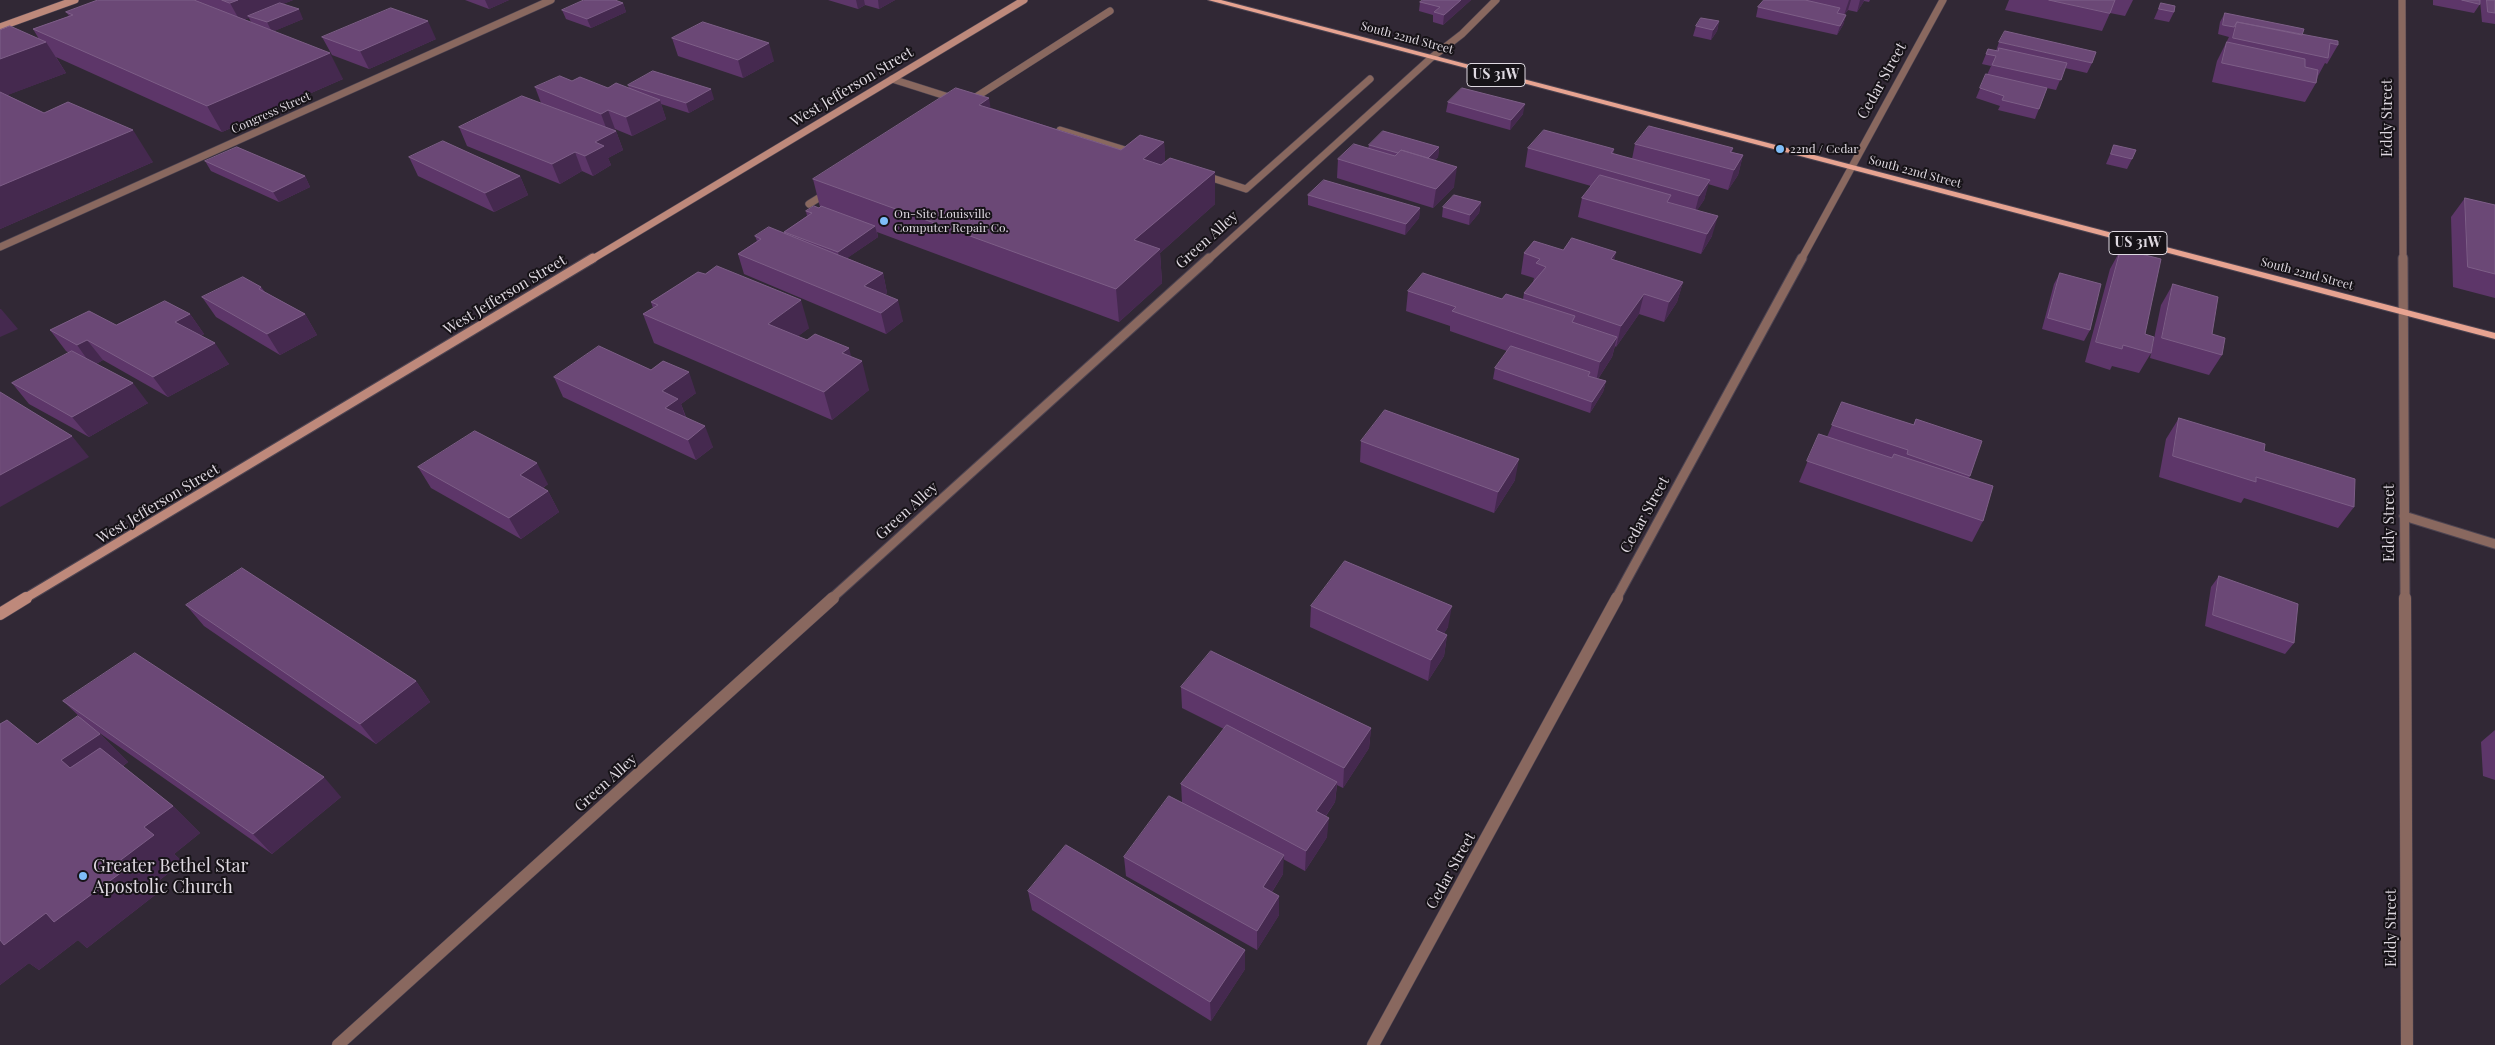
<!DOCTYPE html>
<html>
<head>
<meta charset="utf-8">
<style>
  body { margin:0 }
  canvas { display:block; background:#312835 }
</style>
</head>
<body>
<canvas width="2495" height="1045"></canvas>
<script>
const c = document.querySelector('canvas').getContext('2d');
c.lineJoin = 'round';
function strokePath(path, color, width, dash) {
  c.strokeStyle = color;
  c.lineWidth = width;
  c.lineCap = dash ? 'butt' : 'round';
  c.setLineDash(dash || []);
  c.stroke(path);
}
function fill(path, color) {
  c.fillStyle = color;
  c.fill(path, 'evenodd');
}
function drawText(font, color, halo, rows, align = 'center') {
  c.font = font + ' "Playfair Display",serif';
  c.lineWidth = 4;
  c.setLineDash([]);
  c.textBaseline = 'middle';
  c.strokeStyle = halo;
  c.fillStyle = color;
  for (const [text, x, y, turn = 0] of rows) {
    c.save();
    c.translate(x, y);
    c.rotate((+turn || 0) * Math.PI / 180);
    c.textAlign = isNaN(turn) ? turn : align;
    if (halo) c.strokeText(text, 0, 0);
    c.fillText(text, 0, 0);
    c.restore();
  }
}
const laneFar2 = new Path2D(`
  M892,79L955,99
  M968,102L1110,11
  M1060,130L1135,153
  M1203,175L1246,189L1370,79
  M809,204L830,191
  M1208,260L1431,58L1462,34L1496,0`);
const laneFar1 = new Path2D(`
  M2404,516L2495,544
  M831,599L1209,258`);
const lane = new Path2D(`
  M338,1045L833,598`);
const streetFar2 = new Path2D(`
  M2402,0L2403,260
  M0,247L551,0
  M1801,260L1943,0`);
const streetFar1 = new Path2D(`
  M2403,258L2405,599
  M1616,599L1802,258`);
const street = new Path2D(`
  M2405,598L2407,1045
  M1373,1045L1617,598`);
const secondaryFar2 = new Path2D(`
  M0,27L75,0
  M591,260L1024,0`);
const secondaryFar1 = new Path2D(`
  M24,599L593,258`);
const secondary = new Path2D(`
  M0,614L26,598`);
const primary = new Path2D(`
  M1208,0H1221L2495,333V339Z`);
strokePath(laneFar2, '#4d4451', 8);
strokePath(laneFar1, '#4d4451', 11);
strokePath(lane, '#4d4451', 13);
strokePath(streetFar2, '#4d4451', 8);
strokePath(streetFar1, '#4d4451', 11);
strokePath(street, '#4d4451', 13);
strokePath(secondaryFar2, '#4d4451', 8);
strokePath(secondaryFar1, '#4d4451', 11);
strokePath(secondary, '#4d4451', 13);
strokePath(primary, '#4d4451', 2);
strokePath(laneFar2, '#89685f', 7);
strokePath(laneFar1, '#89685f', 9);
strokePath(lane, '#89685f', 12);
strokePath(streetFar2, '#89685f', 7);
strokePath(streetFar1, '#89685f', 9);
strokePath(street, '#89685f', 12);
strokePath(secondaryFar2, '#be897b', 7);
strokePath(secondaryFar1, '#be897b', 9);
strokePath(secondary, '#be897b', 12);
fill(primary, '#e7a391');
fill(new Path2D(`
  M98,0H293L283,4L303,19L274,31L343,79L222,132L56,57L66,73L7,95L44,113L153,162L0,229V30L39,39L33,29L69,16L66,12ZM249,18L251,22L244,19Z
  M465,0H509L489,9Z
  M828,0H895L879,9L865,5L858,9Z
  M1423,0H1471L1443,25L1433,22V15L1419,11L1420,2Z
  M1764,0H1870L1869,2L1864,1L1857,12L1848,10L1844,15H1846L1843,25L1837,35L1756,17L1758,7Z
  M2009,0H2133L2125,16L2110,13L2102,31L2005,10Z
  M2433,0H2480V4L2474,13L2433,5Z
  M2480,0H2495V24L2482,22Z
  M623,3L626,12L591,28L566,19L562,10Z
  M2161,3L2174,12L2169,22L2154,19Z
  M2225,13L2338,45L2327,64L2325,63L2318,76L2316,83L2305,102L2212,82L2217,61L2229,37L2218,34L2220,22Z
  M1719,21L1717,31L1711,40L1693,36L1696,26Z
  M322,37L436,39L369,69L332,55Z
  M672,38L774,61L743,78L678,56Z
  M1999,42L2092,63L2087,73L2065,68L2056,90L2047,88L2035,119L1998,110L2000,106L1976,98L1986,74L1987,75L1991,66L1982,64L1986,54L1996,51Z
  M572,81L608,88H629L628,85L714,99L689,113L661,104L666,119L632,136L615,129L614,130L616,131L623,150L608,158L611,165L593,176L582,171L560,184L467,146L459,127L541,103L535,87Z
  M1448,102L1523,114L1510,130L1446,112Z
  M991,108L1121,150L1164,142L1165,162L1215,172V204L1160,253L1162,283L1119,322L877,232L878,237L847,258L883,273L887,293L885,295L903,321L886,334L744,274L738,254L757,241L755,236L784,233V232L807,216L806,211L819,208L820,207L813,179Z
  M1635,144L1733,148L1732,152L1743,155L1738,175L1728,190L1708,184L1704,200L1697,210L1712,236L1701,254L1578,217L1582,198L1591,186L1525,167L1528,148L1614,149L1613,154L1632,159Z
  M1369,145L1439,147L1438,157L1435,160L1454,187L1433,208L1337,178L1338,159L1368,149Z
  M2114,145L2132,159L2127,169L2106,164Z
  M409,157L520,176L528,195L494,212L418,176Z
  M205,161L305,176L310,187L279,202L211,171Z
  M1308,195L1420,208L1419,218L1405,235L1308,205Z
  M2465,198L2495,205V298L2453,287L2451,217Z
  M1481,202L1479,213L1469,225L1442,217L1443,207Z
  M2121,249L2151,353L2139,373L2112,366L2110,370L2085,362L2110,269Z
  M1563,250L1615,260L1683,282L1677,302L1664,322L1639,314L1616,347L1615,346L1612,357L1598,379L1606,381L1603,392L1590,413L1493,379L1495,368L1507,351L1450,331V326L1406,311L1408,291L1502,299H1523L1524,293L1533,282L1534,278L1521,274L1524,253Z
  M2060,273L2090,330L2084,341L2042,329L2054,284Z
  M2173,284L2222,355L2209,375L2150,358L2161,305Z
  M261,287L265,292L305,314L317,335L280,355L216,317L202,297Z
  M651,302L809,328L798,336L851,357L869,390L832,420L654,343L643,314L653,308Z
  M190,314L204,334L201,336L229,364L168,397L103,360L96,364L148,403L89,437L29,404L12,383L69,353L66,351L50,330L116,325Z
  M554,377L696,393L681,404L686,417L713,447L696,460L563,397Z
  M1842,402L1913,425L1916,419L1970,476L1969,478L1983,521L1972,542L1799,482L1819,434L1827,437Z
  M2179,418L2264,451L2354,507L2338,528L2244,498L2241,503L2159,477L2166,439Z
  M1361,441L1515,480L1494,513L1360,462Z
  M418,467L548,484L543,488L548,491L559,512L521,539L431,488Z
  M2219,576L2294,643L2285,654L2205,626L2211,587Z
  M186,605L416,681L430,702L376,744L204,626Z
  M1311,606L1448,627L1444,633L1447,635L1444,656L1428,681L1310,627Z
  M1181,687L1371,728L1369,748L1343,788L1337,785L1335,802L1326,816L1327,837L1305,871L1283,859V874L1272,892L1279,915L1257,950L1126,876L1124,857L1182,802L1181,784L1224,729L1182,708Z
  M63,701L341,797L272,854L91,727L100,734L128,762L123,766L173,806L200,833L174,854L183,862L148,889L155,895L87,948L78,940L39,970L29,963L0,985V724L37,744L80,717Z
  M2495,730V780L2483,776L2481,742Z
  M1028,891L1245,950V969L1211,1021L1032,910Z`), '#5d3669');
fill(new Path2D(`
  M238,0H293L251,17L248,16L249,18L240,21L230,3Z
  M485,0H509L489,9Z
  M856,0H864L865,5L858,9Z
  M878,0H895L879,9Z
  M1461,0H1471L1443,25L1444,15Z
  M1849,0H1851L1848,10L1844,15Z
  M1860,0H1864L1863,3L1857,12Z
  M623,3L626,12L591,28L587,19Z
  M299,9L303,19L272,32L267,22Z
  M1846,15L1843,25L1837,35L1840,26Z
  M428,21L436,39L369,69L360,51Z
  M1719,21L1717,31L1711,40L1713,30Z
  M46,42L66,73L0,98V59Z
  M769,43L774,61L743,78L738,60Z
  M330,53L343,79L222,132L207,106Z
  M711,89L714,99L689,113L686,103Z
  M989,98L994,129L979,105Z
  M660,100L666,119L632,136L626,117Z
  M1525,104L1523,114L1510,130L1511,120Z
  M608,110L615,129L608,133L601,114Z
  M133,130L153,162L0,229V186Z
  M616,131L623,150L608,158L611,165L593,176L585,156L595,142Z
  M1164,142L1166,174L1143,159Z
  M1439,147L1438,157L1424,172L1426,161Z
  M575,152L582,171L560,184L552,164Z
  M1743,155L1738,175L1728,190L1734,170Z
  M1457,167L1454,187L1433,208L1436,189Z
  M1215,172V204L1160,253L1162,283L1119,322L1116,289L1134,240Z
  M305,176L310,187L279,202L273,192Z
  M520,176L528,195L494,212L485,193Z
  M1710,180L1704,200L1694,215L1699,196Z
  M1481,202L1479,213L1469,225L1470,215Z
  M1420,208L1419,218L1405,235L1406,224Z
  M1718,216L1712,236L1701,254L1707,234Z
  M875,226L878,237L840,263L838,252Z
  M1616,252L1612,273L1611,259Z
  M883,273L887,293L869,306L864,286Z
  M1683,282L1677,302L1664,322L1669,302Z
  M1644,294L1639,314L1616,347L1621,326Z
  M801,300L809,328L777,352L768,324Z
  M898,300L903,321L886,334L881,313Z
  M0,309H1L18,329L0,337Z
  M190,314L204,334L189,342L175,322Z
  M305,314L317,335L280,355L267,334Z
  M1617,337L1612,357L1596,382L1600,362Z
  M87,340L103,360L92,366L77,345Z
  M215,343L229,364L168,397L153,377Z
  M849,348L854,367L862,361L869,390L832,420L824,392L842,353Z
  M689,372L696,393L681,404L686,419L665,408L662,391Z
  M1606,381L1603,392L1590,413L1592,402Z
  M133,383L148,403L89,437L72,417Z
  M705,426L713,447L696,460L688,440Z
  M72,436L89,457L0,507V475Z
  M1519,459L1515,480L1494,513L1498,492Z
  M537,463L548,484L531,496L520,475Z
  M548,491L559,512L521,539L509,518Z
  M1452,606L1448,627L1433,651L1436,630Z
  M1447,635L1444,656L1428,681L1431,660Z
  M416,681L430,702L376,744L360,724Z
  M1371,728L1369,748L1343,788L1344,768Z
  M100,734L128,762L91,788L61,760Z
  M324,777L341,797L272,854L253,834Z
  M1337,782L1335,802L1315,831L1316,811Z
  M173,806L200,833L174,854L183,862L148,889L155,895L87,948L78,940L39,970L29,963L0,985V939L46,913L144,827Z
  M1329,818L1327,837L1305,871L1306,851Z
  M1284,855L1283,874L1263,906V887Z
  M1279,896V915L1257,950V931Z
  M1245,950V969L1211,1021L1210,1002Z`), '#45294f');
const building = new Path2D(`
  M98,0H194L330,53L207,106L33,29L73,15L66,12Z
  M222,0H238L230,3Z
  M584,0H615L623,3L587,19L562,10Z
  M1423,0H1461L1444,15L1434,12L1440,7L1420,2Z
  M1764,0H1805L1840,8L1837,13L1846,15L1840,26L1758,7Z
  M2049,0H2115L2110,13Z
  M2462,0H2480V4Z
  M2487,0H2495V13L2488,12Z
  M280,3L299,9L267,22L248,16Z
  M2161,3L2175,6L2174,12L2159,9Z
  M391,8L428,21L360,51L322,37Z
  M2225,13L2304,29L2302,35L2237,22L2234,27L2223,25Z
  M1701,18L1719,21L1713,30L1696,26Z
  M703,22L769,43L738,60L672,38Z
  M2237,22L2338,41V45L2330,43L2328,58L2233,38Z
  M10,26L46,42L0,59V30Z
  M2005,31L2096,52L2092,63L1999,42Z
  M2227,42L2305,59V67L2318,70L2316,83L2222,63Z
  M1999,48L2067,63L2061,80L1992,65L1996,56L1986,54L1988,49L1998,51Z
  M653,71L711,89L686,103L628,85Z
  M1986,74L2047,88L2039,109L2002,100L2004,96L1980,88Z
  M560,76L572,81L580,77L608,88L616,83L660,100L626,117L608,110L601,114L535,87Z
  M956,88L989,98L979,105L1121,150L1140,135L1164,142L1143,159L1161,165L1170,158L1215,172L1134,240L1160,249L1116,289L813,179Z
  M1462,88L1525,104L1511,120L1448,102Z
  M0,92L44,113L68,102L133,130L0,186Z
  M522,96L616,131L595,142L604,146L585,156L575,152L552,164L459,127Z
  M1649,126L1733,148L1730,152L1743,155L1734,170L1635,144Z
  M1544,130L1614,149L1611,153L1710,180L1699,196L1528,148Z
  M1383,131L1439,147L1428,158L1401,150L1398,153L1369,145Z
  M443,141L520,176L485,193L409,157Z
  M1354,144L1395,156L1401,150L1457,167L1436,189L1338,159Z
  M2114,145L2136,150L2132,159L2111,154Z
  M237,147L305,176L273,192L205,161Z
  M1600,175L1671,195L1667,202L1718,216L1707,234L1582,198Z
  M1324,180L1420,208L1406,224L1308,195Z
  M1454,195L1481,202L1470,215L1443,207Z
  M2465,198L2495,205V274L2468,267Z
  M814,206L819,208L821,206L875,226L838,252L784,232L812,213L806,211Z
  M769,227L883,273L864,286L898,300L881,313L738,254L761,239L755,236Z
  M1572,238L1616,252L1611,259L1683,282L1669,302L1644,294L1621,326L1524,293L1546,267L1536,263L1540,259L1524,253L1534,241L1563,250Z
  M2121,249L2161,259L2145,334L2154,337L2151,353L2123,345L2122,349L2096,342Z
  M717,266L801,300L768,324L807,340L815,334L849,348L842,353L862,361L824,392L643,314L658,305L651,302L673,288L698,272L705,274Z
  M1423,273L1502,299L1506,294L1575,316L1572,322L1617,337L1600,362L1452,311L1456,307L1408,291Z
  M2060,273L2101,284L2090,330L2048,318Z
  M243,277L261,287L259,289L305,314L267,334L202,297Z
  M2173,284L2218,297L2212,334L2225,338L2222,355L2162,338Z
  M165,301L190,314L175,322L215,343L153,377L87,340L77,345L50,330L89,311L116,325Z
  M599,346L651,370L663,361L689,372L662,391L678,399L665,408L705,426L688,440L554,377Z
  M1511,346L1590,372L1588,376L1606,381L1592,402L1495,368Z
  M72,351L133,383L72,417L12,383Z
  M0,392L72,436L0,475Z
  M1842,402L1914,425L1916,419L1982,441L1970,476L1907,454L1908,450L1832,425Z
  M1385,410L1519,459L1498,492L1361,441Z
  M2179,418L2265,444L2264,451L2355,479L2354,507L2256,477V482L2173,456Z
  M475,431L537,463L520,475L548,491L509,518L418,467Z
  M1819,434L1892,458L1894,454L1993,486L1983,521L1807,461Z
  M1345,561L1452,606L1436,630L1447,635L1431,660L1311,606Z
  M242,568L416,681L360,724L186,605Z
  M2219,576L2298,604L2294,643L2213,615Z
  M1211,651L1371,728L1344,768L1181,687Z
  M135,653L324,777L253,834L63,701Z
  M78,716L100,734L61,760L70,768L100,748L173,806L144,827L154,835L118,862L126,869L54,922L46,913L4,945L0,940V724L7,720L37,744Z
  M1227,725L1337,782L1316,811L1329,818L1306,851L1181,784Z
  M1169,796L1284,855L1263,887L1279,896L1257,931L1124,857Z
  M1066,845L1245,950L1210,1002L1028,891Z`);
fill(building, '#6b4876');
strokePath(building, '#7d5e87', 1);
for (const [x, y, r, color] of [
  [1780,149,5,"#7ebdf9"],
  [884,221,5,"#7ebdf9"],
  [83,876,5,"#7ebdf9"]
]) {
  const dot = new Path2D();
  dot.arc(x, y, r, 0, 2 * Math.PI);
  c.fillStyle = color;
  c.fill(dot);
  strokePath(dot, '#171318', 2);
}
drawText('12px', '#dfd9e1', '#171318', [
  ["South 22nd Street",1407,38,15],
  ["Congress Street",271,113,-24],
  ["South 22nd Street",1915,172,15],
  ["South 22nd Street",2307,274,15]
]);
drawText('12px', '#dfd9e1', '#171318', [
  ["22nd / Cedar",1790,149],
  ["On-Site Louisville",894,214],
  ["Computer Repair Co.",894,228]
], 'left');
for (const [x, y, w] of [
  [1496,75,58],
  [2138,243,58]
]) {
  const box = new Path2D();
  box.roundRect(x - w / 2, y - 11.5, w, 23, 4);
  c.fillStyle = '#171318';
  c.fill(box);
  strokePath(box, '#dfd9e1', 1);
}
drawText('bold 14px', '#dfd9e1', null, [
  ["US 31W",1496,75],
  ["US 31W",2138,243]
]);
drawText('15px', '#dfd9e1', '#171318', [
  ["Cedar Street",1882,81,-61],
  ["West Jefferson Street",852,87,-31],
  ["Eddy Street",2387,118,-90],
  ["Green Alley",1207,240,-42],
  ["West Jefferson Street",505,295,-31],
  ["West Jefferson Street",158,504,-31],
  ["Green Alley",907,511,-42],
  ["Cedar Street",1645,515,-61],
  ["Eddy Street",2389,523,-90],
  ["Green Alley",606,783,-42],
  ["Cedar Street",1451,871,-61],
  ["Eddy Street",2391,928,-90]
]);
drawText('18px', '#dfd9e1', '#171318', [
  ["Greater Bethel Star",93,866],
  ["Apostolic Church",93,887]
], 'left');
</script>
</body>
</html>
